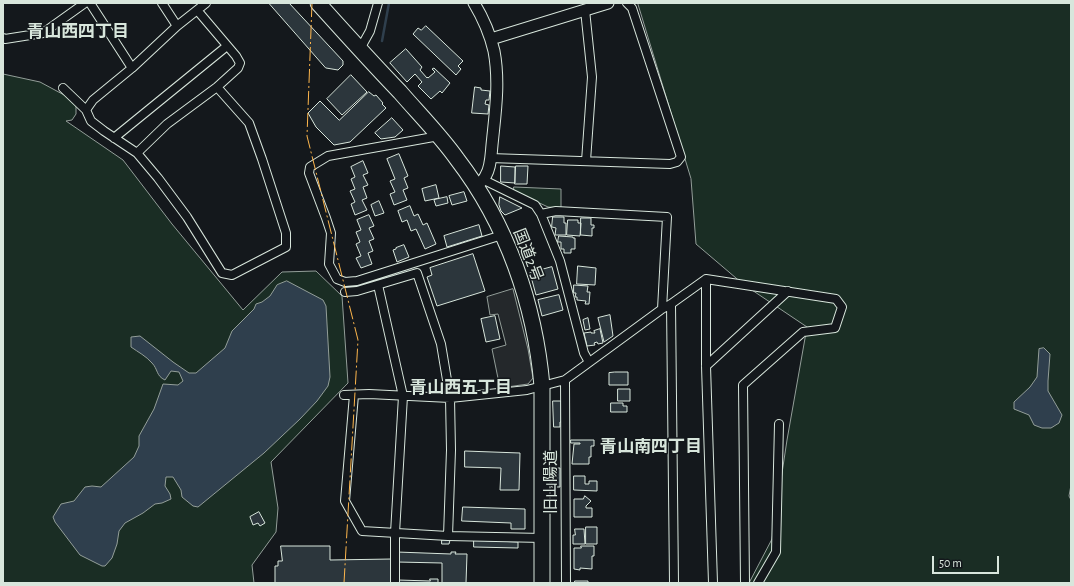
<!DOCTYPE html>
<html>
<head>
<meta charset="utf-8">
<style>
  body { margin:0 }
  #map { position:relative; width:1074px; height:586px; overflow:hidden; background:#14181c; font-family:"Alegreya Sans",sans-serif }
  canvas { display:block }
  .frame { position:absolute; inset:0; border:4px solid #d8e6dc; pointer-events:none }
  .scale { position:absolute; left:932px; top:556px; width:67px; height:18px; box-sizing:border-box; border:2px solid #d8e6dc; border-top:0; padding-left:5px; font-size:12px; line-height:14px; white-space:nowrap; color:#d8e6dc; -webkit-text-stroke:3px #14181c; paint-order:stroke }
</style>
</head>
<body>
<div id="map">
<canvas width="1074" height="586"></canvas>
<div class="frame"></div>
<div class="scale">50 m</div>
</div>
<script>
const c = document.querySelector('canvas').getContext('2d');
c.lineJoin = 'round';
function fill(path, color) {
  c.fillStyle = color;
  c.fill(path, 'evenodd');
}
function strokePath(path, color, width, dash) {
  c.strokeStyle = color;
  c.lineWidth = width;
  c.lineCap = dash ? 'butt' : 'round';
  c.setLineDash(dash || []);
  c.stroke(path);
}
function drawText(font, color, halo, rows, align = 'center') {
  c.font = font + ' "Alegreya Sans","Noto Sans JP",sans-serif';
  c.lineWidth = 3;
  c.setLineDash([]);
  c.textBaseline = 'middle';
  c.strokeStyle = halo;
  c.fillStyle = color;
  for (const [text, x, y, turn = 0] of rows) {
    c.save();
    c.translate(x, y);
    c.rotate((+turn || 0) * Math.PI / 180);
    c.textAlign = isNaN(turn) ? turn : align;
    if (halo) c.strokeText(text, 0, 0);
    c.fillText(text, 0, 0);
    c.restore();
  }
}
const green = new Path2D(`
  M638,3H1071V485L1069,496L1071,500V583H749L772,539L787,440L807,327L743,284L696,244L691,179Z
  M3,74L40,82L66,96L76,106V114L72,120L66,121L123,160L172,224L243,310L282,272L316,271L342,296L348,383L271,462L278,508L276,532L252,565L254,583H3Z
  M514,187L561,189V208L548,207L514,191Z`);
fill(green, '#1a2d24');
strokePath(green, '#939e99', 1);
const parking = new Path2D(`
  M513,289L528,349L533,378L528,384L500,388L492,349L506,345L498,314L490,315L487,297Z`);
fill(parking, '#24282b');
strokePath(parking, '#939e99', 1);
const water = new Path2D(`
  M287,281L323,300L326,306L330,377L328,386L317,401L300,419L264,453L198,507L193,506L182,497L181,490L173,477H166L165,486L170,494L171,499L162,503L155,504L143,513L125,523L119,531L117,544L112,558L105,566H102L80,555L55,522L53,517L61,504L74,501L85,487L92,486L101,487L134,457L139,446V436L154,409L163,384L178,385L183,381L179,372L171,371L165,380C156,376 158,369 152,363C146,356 138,352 131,347V337L140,336L173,362L189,373H196L225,348L232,331L254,309L256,304L262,302L270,296L277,285Z
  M1044,348L1050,354L1048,381V391L1062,415L1059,423L1051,428H1042L1034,425L1029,415L1014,409V402L1030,387L1037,377L1039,349Z`);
fill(water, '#2f3f4d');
strokePath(water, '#939e99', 1);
strokePath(new Path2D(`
  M382,41L389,3`), '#2f3f4d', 2.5);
const building = new Path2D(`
  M269,3H289L343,61V65L338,70L326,68Z
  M426,26L463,61L458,66L461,69L456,75L413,34L418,28L421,30Z
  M406,49L422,67L420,70L427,78L428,77V78L435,72L432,69L434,68L450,83L442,93L440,91L431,99L418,86L422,82L415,74L407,82L390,63Z
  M351,75L367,92L342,115L327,99Z
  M475,87L481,88V90L490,91L489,100H486L485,104L489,105L488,114L472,113Z
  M369,92L374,96L376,95L383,103L382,104L386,108L350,142L334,145L316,127L308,113L320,101L339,120Z
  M392,118L403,130L395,137L381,139L375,133Z
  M399,154L408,176L404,178L408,188L403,190L407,200L394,205L390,194L395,192L390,181L395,179L387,159Z
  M363,161L368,173L363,175L368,185L363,187L367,198L362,200L367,210L355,215L351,204L355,202L350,191L355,189L351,179L355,177L351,167Z
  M501,166L515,167V183L501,182Z
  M516,166H528L527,184H515Z
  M436,185L439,198L425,201L422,189Z
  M464,192L467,201L452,205L449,196Z
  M447,197L448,203L436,206L434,200Z
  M500,197L522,208L505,215L501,211L499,205Z
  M379,201L384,213L375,216L371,205Z
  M410,206L414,216L418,214L423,225L427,223L436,244L425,249L416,229L411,231L407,220L402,222L398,211Z
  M369,215L374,226L369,228L374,239L369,241L373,251L368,253L372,264L361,268L356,258L361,256L356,244L360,242L356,232L361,230L357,220Z
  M553,217H564V223H566V235H555L556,228L552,227Z
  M581,218H591V225H594V228H592V236L581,235Z
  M568,220H578V223H581L580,236L567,235Z
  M479,225L482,236L447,247L444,236Z
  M559,236L573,237V238H575V249H571V253H564V249H561V242H558Z
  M404,245L409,257L397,262L393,250L396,249V248Z
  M473,254L485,291L437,306L427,277L432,275L430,268Z
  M578,266L596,268L595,285L577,284Z
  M552,267L558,289L536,295L530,273Z
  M574,285L588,286L587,292H590L589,304H585L586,301L577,300V297H575L576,293H574Z
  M559,295L563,310L542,316L538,300Z
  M610,315L613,336L604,342L598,318Z
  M495,316L500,339L486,342L481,319Z
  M588,318L590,329L585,330L583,320Z
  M600,329L603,343L598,344L597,342L594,343L595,345L587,346L584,333L591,332V333H595L594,331Z
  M615,372H628V385H609V373Z
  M618,389H630V401H618Z
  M553,401H561V422H560V427H554Z
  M611,403H623V406H627V412H611Z
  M571,440H594V446H591V457H589V464H572L574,444H580V443H571Z
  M465,451L520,453L519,490H500L501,468L465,467Z
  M552,468H560V487H552Z
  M574,476H585V484H589V481H597V491L574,490Z
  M585,496L591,501L586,506V508H592V517H574V499H583Z
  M463,507L525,509V529H511V523L462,521Z
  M259,512L265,523L260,526L258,523L253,525L250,517Z
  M586,527H597V544H586Z
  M575,529H584L585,544H573V535H575Z
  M442,540H450L449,544H442Z
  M474,540L518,542V548L474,547Z
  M281,546H330V560L392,559V583H275V566H278V561H282Z
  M581,546H594V556H592V569L580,568V570L574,569V548H581Z
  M397,552L451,554V552H456L455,554H467L466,583H442V563L397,562Z
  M430,579H438V583H398V580L430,581Z
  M575,581H588V583H575Z`);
fill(building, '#2c363c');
strokePath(building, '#d8e6dc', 1);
const street = new Path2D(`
  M90,3L132,68
  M162,3L177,26
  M206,3L177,26L132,68L93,100L86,110L91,121L104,131L137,153L158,178L187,217L222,273L232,275L286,247V233L262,159L249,123L217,87
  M585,10L592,77L586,161
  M3,38L5,39L43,33L85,3
  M360,49L370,31L378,3
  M63,88L86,110
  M439,136L328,156L310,167L309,173L326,218L331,233L329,264L337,279L345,282L357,281L502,235
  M114,138L227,46
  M137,153L167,124L217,87L238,68L240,63L236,56L197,10
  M490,158L670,164L677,162L681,157L632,8L627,3
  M484,180L535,205L541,214L560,261L584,353L589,362
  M541,214L556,211L667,217L662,309
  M706,279V366L713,583
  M378,285L403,396L395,533V583
  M345,292L357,291L417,273L441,344L450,398L451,450L448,536
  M671,304L674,583
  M706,366L788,291
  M565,380L566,583
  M344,395L369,394L450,398L527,390L542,386L565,380L662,309L671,304L706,279L836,299L842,307L835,328L803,332L743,385L745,583
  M354,395L345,501L362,531L448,536L543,538
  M758,583L776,552L779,424`);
const secondary = new Path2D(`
  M474,3C483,18 490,34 494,51C500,83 495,114 492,145C491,155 491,167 486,175C484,180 480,183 476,186
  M491,39L608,3`);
const highway = new Path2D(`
  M318,3C345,33 372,63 400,92C419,114 440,135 457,159C507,224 535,305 542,386V583`);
strokePath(street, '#d8e6dc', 10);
strokePath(secondary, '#d8e6dc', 13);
strokePath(highway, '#d8e6dc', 17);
strokePath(street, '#14181c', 8);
strokePath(secondary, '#14181c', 11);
strokePath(highway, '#14181c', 15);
strokePath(new Path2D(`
  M312,3L307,136L358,340L344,583`), '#ffb74d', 1, [14, 3, 2, 3]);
drawText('16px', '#d8e6dc', '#14181c', [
  ["国道2号",528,255,69],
  ["旧山陽道",551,482,-90]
]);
drawText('bold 17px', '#d8e6dc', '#14181c', [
  ["青山西四丁目",78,32],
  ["青山西五丁目",461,388],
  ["青山南四丁目",651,447]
]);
</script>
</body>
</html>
